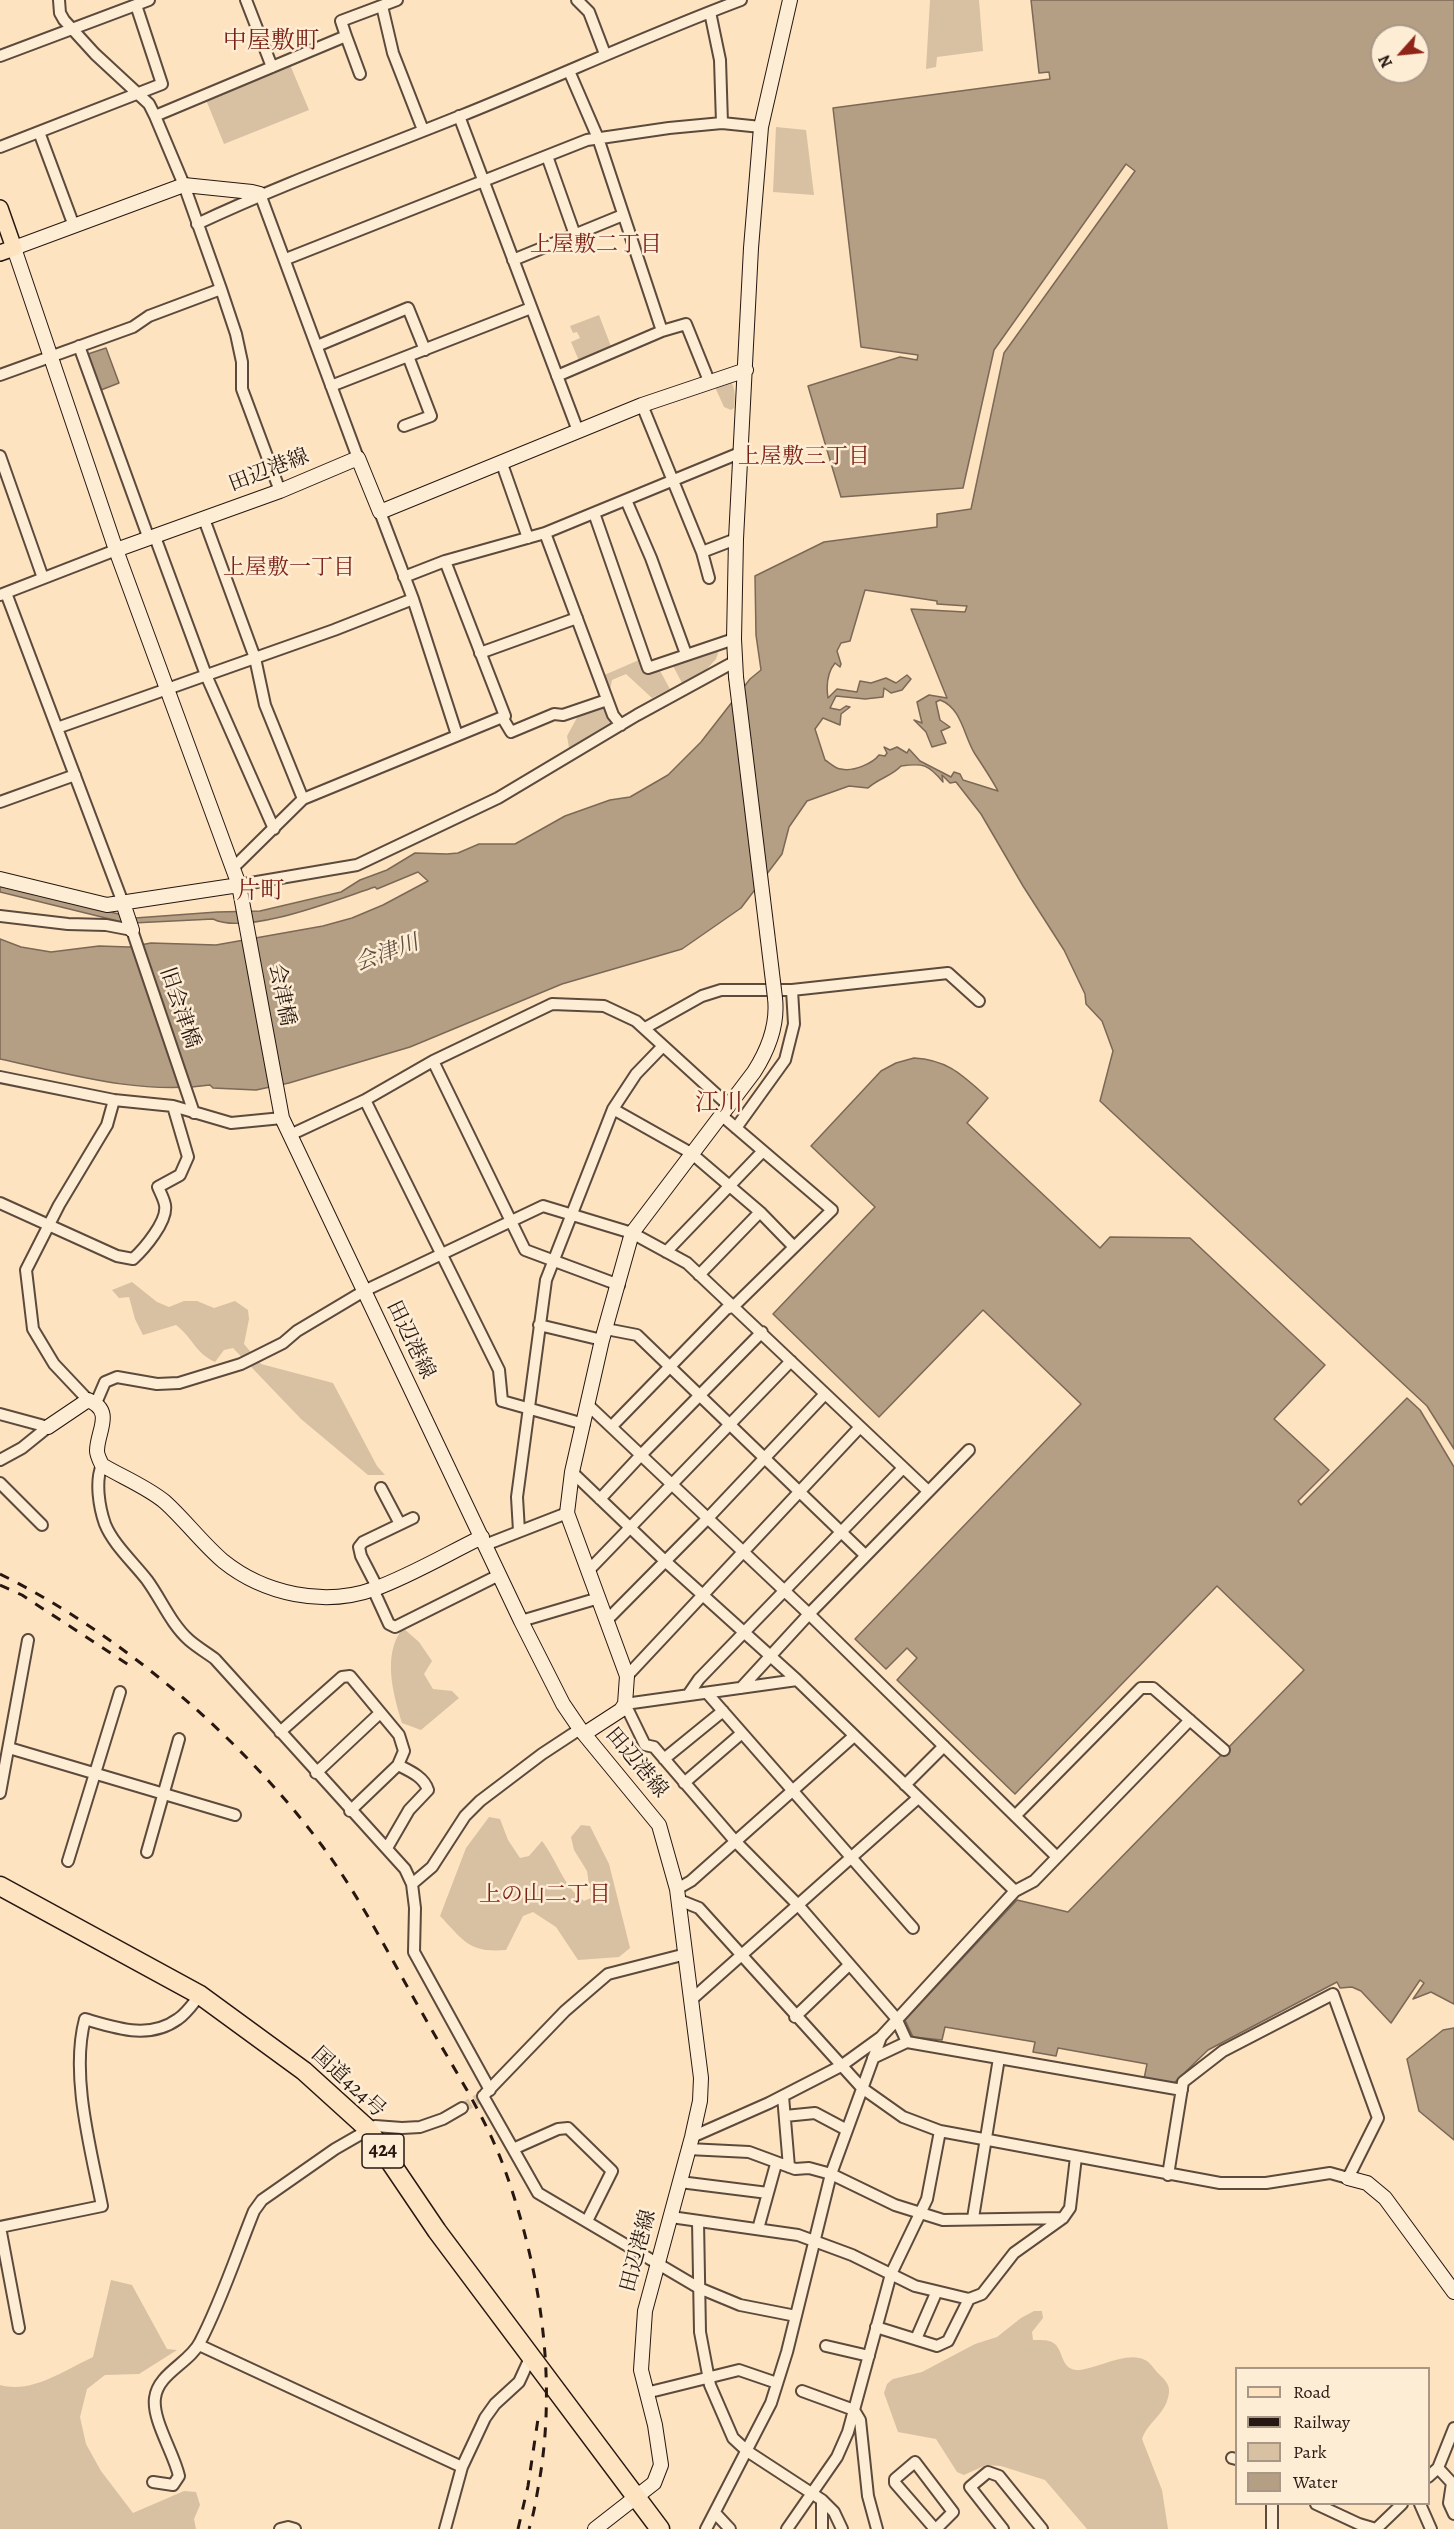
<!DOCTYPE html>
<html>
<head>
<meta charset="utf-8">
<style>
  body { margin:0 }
  #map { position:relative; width:1454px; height:2529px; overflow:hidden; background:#fde3bf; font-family:Alegreya,serif }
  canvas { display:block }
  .legend { position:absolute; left:1235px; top:2367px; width:195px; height:138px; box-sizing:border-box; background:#feedd5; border:2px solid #a89787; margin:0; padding:8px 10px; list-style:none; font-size:18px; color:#261712 }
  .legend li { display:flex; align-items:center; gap:12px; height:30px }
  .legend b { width:30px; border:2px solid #a89787 }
  .north { position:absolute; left:1370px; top:24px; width:60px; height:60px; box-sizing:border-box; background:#feedd5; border:2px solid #a89787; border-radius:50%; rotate:243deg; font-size:16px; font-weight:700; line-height:24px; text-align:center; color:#261712 }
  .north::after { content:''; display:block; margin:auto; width:21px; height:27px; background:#8f2418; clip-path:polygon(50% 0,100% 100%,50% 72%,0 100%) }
</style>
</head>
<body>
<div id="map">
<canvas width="1454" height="2529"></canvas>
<ul class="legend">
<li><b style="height:8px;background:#fde3bf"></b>Road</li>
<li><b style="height:8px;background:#261712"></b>Railway</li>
<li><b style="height:16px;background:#d8c0a2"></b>Park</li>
<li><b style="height:16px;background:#b49e84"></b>Water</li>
</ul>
<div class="north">N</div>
</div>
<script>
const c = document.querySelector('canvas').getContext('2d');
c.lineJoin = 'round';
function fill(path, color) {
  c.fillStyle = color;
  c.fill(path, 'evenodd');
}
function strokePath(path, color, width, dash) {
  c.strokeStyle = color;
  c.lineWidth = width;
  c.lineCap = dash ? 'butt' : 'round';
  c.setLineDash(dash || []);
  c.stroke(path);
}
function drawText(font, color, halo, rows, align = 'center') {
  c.font = font + ' Alegreya,"Noto Serif JP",serif';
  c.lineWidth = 5;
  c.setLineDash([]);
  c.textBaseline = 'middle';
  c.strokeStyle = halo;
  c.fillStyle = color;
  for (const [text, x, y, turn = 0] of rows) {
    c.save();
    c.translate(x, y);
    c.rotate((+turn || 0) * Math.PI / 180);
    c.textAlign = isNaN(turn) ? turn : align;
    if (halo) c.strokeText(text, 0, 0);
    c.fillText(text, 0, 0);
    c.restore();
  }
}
fill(new Path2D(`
  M930,0H979L983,51L937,57L936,67L926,69Z
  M288,60L309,110L224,144L204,95Z
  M776,127L806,130L814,195L773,192Z
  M599,315L612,349L580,363L571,342L580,338L577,332L573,333L570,326Z
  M730,380C736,388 735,399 734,408L731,410L724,407L715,387Z
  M715,648L719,650L716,659L705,671L682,683L672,664Z
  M639,660L642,667L650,672L659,669L670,689L652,698L626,674L612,680L610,690L608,691L602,676Z
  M605,705L613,721L569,748L567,736L579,714Z
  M132,1282L157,1302L169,1307L184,1301H197L214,1308L235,1301L248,1310L249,1319L244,1344L261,1364L333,1383L377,1466L385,1475H368L301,1419L233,1348L224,1350L215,1362C195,1353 193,1338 176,1325L143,1335L135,1319L129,1297L119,1298L112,1290Z
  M403,1628L419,1642L432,1661L424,1674L433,1689L452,1691L459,1698L421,1730L402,1723C393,1694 382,1654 403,1628Z
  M489,1817L500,1819L508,1840L520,1858L529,1856L542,1841C558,1862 563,1886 584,1901L591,1898L587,1871L574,1850L571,1837L581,1825L590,1826L609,1864L630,1948L619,1957L578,1960L556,1927L533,1912L523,1916L506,1950C469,1953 464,1941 440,1916L466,1848Z
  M111,2280L132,2285L167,2349L177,2350L139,2374L105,2375L87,2389L80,2417L86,2444L101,2471L133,2513L184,2491L196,2492L200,2505L194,2519L196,2529H0V2385C32,2394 65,2370 93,2357Z
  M1034,2311H1042L1043,2318L1032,2332L1033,2340C1039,2340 1050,2339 1055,2344C1064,2353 1061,2369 1077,2370C1095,2370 1127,2350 1145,2360C1150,2362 1154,2369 1158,2373C1163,2378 1170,2384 1169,2392C1167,2414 1148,2421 1142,2439L1162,2490L1168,2529H1087L1045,2480L1001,2466L986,2465L964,2475L957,2472L936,2439L898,2432L884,2393L887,2384L893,2379L922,2372L975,2344L997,2337L1021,2318Z`), '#d8c0a2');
const water = new Path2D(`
  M1031,0H1454V1449L1427,1406L1100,1101L1113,1051L1102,1021L1086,1004L1085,994L1064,950L1023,886L981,814L956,782L950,783L942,775L943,782C928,764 923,763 901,766C892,776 879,778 868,788L849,786L807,801L789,827L782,854L741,908L682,949L562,984L410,1047L289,1083L256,1090L213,1088L210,1085C139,1095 69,1074 0,1059V939L21,947L51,952L99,946L129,947L151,943L216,945L323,926L352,918L383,905L428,881L418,872L377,889L375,887C338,899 247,936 213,919L133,923L118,921L0,892V885L135,918L217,912L260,911L341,892L360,880L387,870L415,853L447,854L458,853L479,844H515L565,816L610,800L630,797L668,775L701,742L750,679L761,670L756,635L755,576L824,542L937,527V514L971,509L1004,353L1135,171L1126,164L994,350L963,488L841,497L808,386L900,357L917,360L918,355L861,347L833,108L1050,79L1049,72L1039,73ZM1382,36H1418V72H1382ZM865,590L937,601V604L967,606L965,612L911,609L947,698L929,695L917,702L922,723L914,720L926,732L932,747L946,743L941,731L950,727L940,720L936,702L940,700C962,708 964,737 975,754C983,766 991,778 998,791L963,780L960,774L954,772L951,777L920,761L909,749L907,753L897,747L890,750L884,747L887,753L885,756L879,755C873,763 854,772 841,769C836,769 830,763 825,760L815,729L823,718L840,725L841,714L850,707L846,706L840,710L830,708L836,696L865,699L883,697L884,688L891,693L902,690L911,679L907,675L896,683L886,678L871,683L860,681L857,692L837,689L828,698C826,685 827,673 835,663L840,667L841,664L837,651L841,643L850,641Z
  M106,348L119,383L101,390L88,354Z
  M914,1058C949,1060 963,1076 988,1098L967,1123L1100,1248L1110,1237L1190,1238L1325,1365L1274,1419L1329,1470L1298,1501L1301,1505L1407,1398L1420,1410L1454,1467V2004L1431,1992L1413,1999L1424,1983L1420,1980L1391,2023L1361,1991L1352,1987L1340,1988L1337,1982L1208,2050L1174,2083L1144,2079L1147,2064L1058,2048L1056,2056L1033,2052L1035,2042L945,2027L942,2040L913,2037L905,2020L1017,1900L1068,1912L1304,1670L1217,1586L1015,1794L897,1680L917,1658L907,1648L886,1669L855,1639L1081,1404L983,1310L879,1417L773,1314L875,1207L811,1146L881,1071L896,1063Z
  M1454,2028V2140L1419,2111L1407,2059L1443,2030Z`);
fill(water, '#b49e84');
strokePath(water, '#7b6856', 1.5);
strokePath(new Path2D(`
  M462,2108L478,2099`), '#ddc4a5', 10, [10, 5]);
const street = new Path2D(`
  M59,0L60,13L64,20L95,54L149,104L155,116
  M246,0L272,67
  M577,0L589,12L605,54
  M382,6L393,53L423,130
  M710,12L720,60L722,123
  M346,36L360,74
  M0,56L149,0
  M459,116L578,431
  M39,132L74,226
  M0,147L162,84L136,5
  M547,156L575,235
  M260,194L358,458
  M197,224C282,184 371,152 458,117C553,79 645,36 741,0
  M286,259L587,140L669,128L722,123L761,127
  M513,260L623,215
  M662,331L686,324L709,381
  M79,346L149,539
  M317,346L408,308L425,350
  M0,375L133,327L149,316L221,289
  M557,376L662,331L598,138L569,71
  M331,386L531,308
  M642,405L702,552L736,539
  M404,426L431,416L408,356
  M0,456L43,578
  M502,464L528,538
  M280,491L242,389V362L236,334L221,289L184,185L155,116L346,36L341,21L397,0
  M626,500L651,558L686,654
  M380,512L413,599L457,735
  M594,513L648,668L734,639
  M204,519L255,658L265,705L303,799
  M545,533L613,715L621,725
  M155,537L206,675L274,829
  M702,552L709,578
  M404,577L445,561L545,533L742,452
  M6,593L123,903
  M0,595L116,550
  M480,653L577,618
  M502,717L511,732L554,714L563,715L607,700
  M57,728L334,630L413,599
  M0,802L75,775
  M233,868L303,799L505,716L445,561
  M239,885L357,865L498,798L637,715L734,662
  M0,916L68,924L106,925L132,930L194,1113
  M792,990L948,973L979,1001
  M645,1028L702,996L721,990H792L794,1024L785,1060L736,1128
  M433,1061L525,1250L619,1285
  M0,1077L114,1100L173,1106L231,1123L282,1118
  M365,1100L499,1370L502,1401L584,1424
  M613,1109L691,1153L760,1212L794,1247
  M290,1135L365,1100L433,1061L552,1004L604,1006L636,1021L728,1105
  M0,1203L117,1256L133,1259C144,1249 168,1221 165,1205C164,1199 160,1192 158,1187L180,1175L188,1157L173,1106
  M666,1252L763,1151
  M699,1275L760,1212
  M539,1325L602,1340
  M606,1329L637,1335L865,1555
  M88,1400L54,1364L33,1329L26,1270L59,1205L107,1125L114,1100
  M96,1403L105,1382L117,1377L157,1384L179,1383L241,1364L283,1343L297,1331L364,1291L543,1206L632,1233L687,1263L928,1491
  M588,1405L809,1614L1057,1857
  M0,1414L48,1427
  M612,1426L726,1309L734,1306L832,1210L721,1115
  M0,1460L22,1448L48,1427
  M102,1465C95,1481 99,1507 105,1524C113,1544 133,1562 147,1580C161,1599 171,1624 189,1640C197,1647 207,1653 215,1659L405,1869L412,1884L415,1908L414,1952L490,2090
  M572,1472L665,1561L797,1680L1015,1891
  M0,1483L42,1525
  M381,1488L400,1524
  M600,1499L641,1455L762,1332
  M519,1531L517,1497L546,1280L613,1109L636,1074L663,1046
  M485,1545L567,1513
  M589,1570L791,1361
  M377,1587L361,1556L359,1547L363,1542L413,1518
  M373,1589L389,1624L395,1627L499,1575
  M607,1620L708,1518L825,1394
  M521,1621L599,1598
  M627,1676L860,1427
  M797,1680L625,1704L645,1745L654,1747L735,1841L799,1906L896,2018L907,2042
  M741,1688L809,1614L969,1450
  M707,1693L913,1928
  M688,1695L699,1679L903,1468
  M280,1732L342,1677L350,1676L399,1735L404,1751L398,1765L350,1811
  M9,1748L235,1815
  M664,1759L723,1711
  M316,1773L380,1713
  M684,1783L742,1733
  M905,1785L944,1746
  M0,1793L28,1640
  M1015,1816L1141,1688H1153L1224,1750
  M387,1848L409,1810L428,1790C424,1777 410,1771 398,1765
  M147,1852L179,1739
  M68,1861L120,1692
  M412,1884L432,1867L465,1816L480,1801L542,1754L580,1729
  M677,1889L691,1881L854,1736
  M679,1900L699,1908L862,2088L903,2117L940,2131L1220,2183H1266L1330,2173L1348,2178L1378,2118L1333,1994L1223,2051L1183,2082L1168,2175
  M691,2000L918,1798
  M795,2017L848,1966
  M873,2058L907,2042L1182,2090
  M485,2094L565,2011L608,1974L686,1954
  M483,2096L538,2193L699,2288L740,2305L796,2316
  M783,2096L789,2167
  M785,2116L815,2113L847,2130
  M692,2137L769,2103L841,2066L881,2037
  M513,2149L558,2129L568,2128L612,2171L587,2221
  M688,2149L749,2152L795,2169L809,2168L831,2174L895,2205L943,2220L1063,2218
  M680,2182L768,2193
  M671,2217L798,2235L852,2255L915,2286L969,2299L982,2294L1014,2253L1063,2218L1070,2208L1076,2157
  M973,2218L999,2058
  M698,2221L700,2332L710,2385L733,2438L747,2451L822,2500L834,2512L842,2529
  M0,2227L102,2206C91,2150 70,2075 85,2019C116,2028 149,2040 178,2019C187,2013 194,2002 200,1995
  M0,2227L19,2328
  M758,2229L776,2164
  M876,2327L937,2346L948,2341L969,2299
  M916,2339L936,2293
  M199,2345L462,2467L485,2418L495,2404L519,2382L530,2358
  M826,2346L869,2356
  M802,2391L854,2410L860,2420L868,2496L877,2529
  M646,2393L739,2370L777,2383
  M1232,2458L1236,2459
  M1438,2468L1452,2483L1449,2503L1454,2514
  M1428,2477L1438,2468L1454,2428
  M153,2482L173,2485L179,2476C174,2453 152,2420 155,2398C158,2373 190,2363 200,2342C221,2302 237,2253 254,2211L262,2200L335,2149L375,2126L402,2128L420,2127L443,2119L462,2108
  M1272,2504V2529
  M1316,2504L1359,2524L1376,2529
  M1420,2504L1431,2529
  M716,2514L730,2529
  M280,2529L288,2527L295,2529
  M445,2529L462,2467
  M706,2529L771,2403L787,2352L831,2174L881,2037L1015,1891L1034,1881L1190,1720
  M787,2529L837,2457L848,2432L891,2274L927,2199L940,2131
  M822,2529V2500
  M935,2529L895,2483V2479L915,2462L953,2512L936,2529
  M1003,2529L970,2487L988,2472L999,2476L1042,2529
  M1376,2529L1402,2504`);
const secondary = new Path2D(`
  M260,194L252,192L184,185L14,248L116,550L239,885L282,1118L521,1621L563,1704L580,1729L659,1825L677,1889L701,2078L700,2101L692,2137L645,2311L641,2370L655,2425L661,2465L654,2483L595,2529
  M116,550L280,491L358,458L380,512L642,405L746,370
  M736,677L734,639L736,539L751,248L761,127L790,0
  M0,879L107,905L239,885
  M123,903L132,930
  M48,1427L88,1400C115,1411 97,1431 97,1451C97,1455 100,1461 102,1465C122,1477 147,1487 165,1502C185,1520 202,1543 223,1561C264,1594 324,1607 374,1589C410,1576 447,1554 482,1537
  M584,1734L621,1710L625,1704L627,1676L567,1513L572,1472L602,1340L632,1233L754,1072C768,1050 778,1024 775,998
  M1348,2178L1367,2183L1385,2198L1454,2292`);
const primary = new Path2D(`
  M0,208L14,248L0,253`);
const highway = new Path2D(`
  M0,1886L200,1995L304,2071L368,2129L437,2231L660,2529`);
strokePath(street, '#5c4a3d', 14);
strokePath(secondary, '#261712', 16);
strokePath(primary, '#261712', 18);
strokePath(highway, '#261712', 21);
strokePath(street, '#feedd5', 10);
strokePath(secondary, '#feedd5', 14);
strokePath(primary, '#fde3bf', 15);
strokePath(highway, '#fde3bf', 18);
strokePath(new Path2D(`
  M0,1574C121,1634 242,1738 323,1847C362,1900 392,1961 425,2018C453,2068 487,2118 506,2173C541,2272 557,2380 539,2483C536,2499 534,2514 529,2529
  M0,1585L22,1595L132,1667
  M518,2529L528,2486L538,2419`), '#261712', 3, [10, 10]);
const secondaryBridge = new Path2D(`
  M736,677L775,998`);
strokePath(secondaryBridge, '#261712', 16, []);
strokePath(secondaryBridge, '#feedd5', 14);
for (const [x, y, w] of [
  [383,2151,42]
]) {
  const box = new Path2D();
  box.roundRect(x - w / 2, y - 17, w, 34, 4.5);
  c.fillStyle = '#feedd5';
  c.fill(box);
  strokePath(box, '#261712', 1.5);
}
drawText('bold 20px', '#261712', null, [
  ["424",383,2151]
]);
drawText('21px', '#261712', '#feedd5', [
  ["田辺港線",269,471,-21],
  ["会津橋",281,995,79],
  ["旧会津橋",179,1008,71],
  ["田辺港線",410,1340,64],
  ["田辺港線",636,1763,50],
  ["国道424号",348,2083,43],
  ["田辺港線",639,2251,-75]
]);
drawText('22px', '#7a1f14', '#feedd5', [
  ["上屋敷二丁目",596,246],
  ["上屋敷三丁目",804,458],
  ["上屋敷一丁目",289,569],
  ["上の山二丁目",545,1896]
]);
drawText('italic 22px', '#5f4d40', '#feedd5', [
  ["会津川",387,954,-20]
]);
drawText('24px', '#7a1f14', '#feedd5', [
  ["中屋敷町",271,42],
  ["片町",260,892],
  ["江川",719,1104]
]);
</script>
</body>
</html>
